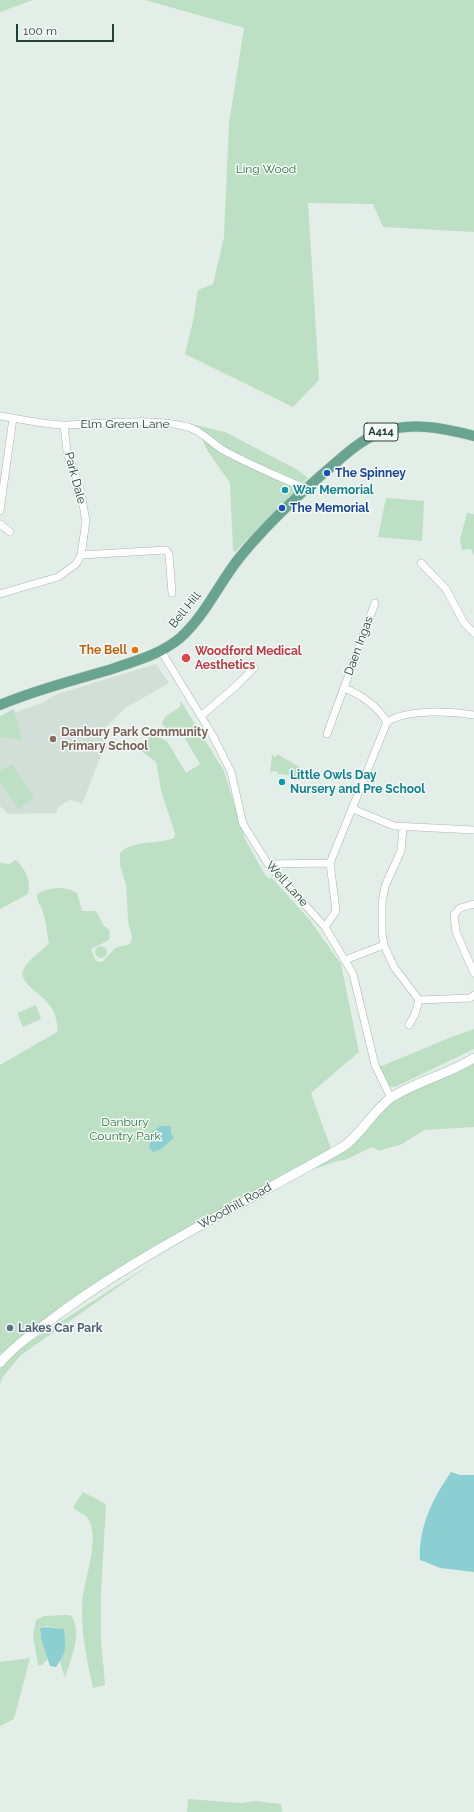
<!DOCTYPE html>
<html>
<head>
<meta charset="utf-8">
<style>
  body { margin:0 }
  #map { position:relative; width:474px; height:1812px; overflow:hidden; background:#e4eee9; font-family:Raleway,sans-serif }
  canvas { display:block }
  .scale { position:absolute; left:16px; top:24px; width:98px; height:18px; box-sizing:border-box; border:2px solid #234036; border-top:0; padding-left:5px; font-size:12px; line-height:14px; white-space:nowrap; color:#234036; -webkit-text-stroke:3px #f5faf7; paint-order:stroke }
</style>
</head>
<body>
<div id="map">
<canvas width="474" height="1812"></canvas>
<div class="scale">100 m</div>
</div>
<script>
const c = document.querySelector('canvas').getContext('2d');
c.lineJoin = 'round';
function fill(path, color) {
  c.fillStyle = color;
  c.fill(path, 'evenodd');
}
function strokePath(path, color, width, dash) {
  c.strokeStyle = color;
  c.lineWidth = width;
  c.lineCap = dash ? 'butt' : 'round';
  c.setLineDash(dash || []);
  c.stroke(path);
}
function drawText(font, color, halo, rows, align = 'center') {
  c.font = font + ' Raleway,sans-serif';
  c.lineWidth = 3;
  c.setLineDash([]);
  c.textBaseline = 'middle';
  c.strokeStyle = halo;
  c.fillStyle = color;
  for (const [text, x, y, turn = 0] of rows) {
    c.save();
    c.translate(x, y);
    c.rotate((+turn || 0) * Math.PI / 180);
    c.textAlign = isNaN(turn) ? turn : align;
    if (halo) c.strokeText(text, 0, 0);
    c.fillText(text, 0, 0);
    c.restore();
  }
}
fill(new Path2D(`
  M156,664L169,683L124,709L103,730L106,742L116,745L113,752L104,748L82,804L71,800L59,806L56,813L8,814L0,806V721L21,710L42,703L57,694Z`), '#d2ded8');
fill(new Path2D(`
  M0,0H33L0,12Z
  M145,0H474V232L383,227L373,204L308,203L319,380L293,407L185,354L193,321L198,290L213,284L224,237L229,123L244,28Z
  M196,425L225,432L298,470L308,478L235,552L233,550L230,483L207,450Z
  M386,498L424,501L422,541L378,537Z
  M467,513L474,514V556L471,549L462,550L460,539Z
  M179,701L182,703L224,771L245,839L265,875L269,879L271,877L309,919L341,964L359,1052L311,1093L331,1149L135,1258L88,1288L0,1354V1065L57,1032C58,1028 57,1024 56,1019C52,997 27,992 22,974C26,959 40,954 49,943C47,934 46,921 43,912C39,900 29,893 50,889C60,887 68,888 77,893L82,911H96L104,926L110,930L109,940L91,949L96,961L102,962L115,948L130,944L132,938L128,920L126,885L120,865V853C134,839 156,845 174,838L175,834L161,790L156,762L140,750L152,734L167,741L186,773L200,764L179,728L169,734L162,723L165,717L181,706Z
  M14,709L22,740L0,737V716Z
  M277,754L307,771V773L297,772L296,776L278,774V772L272,771L270,774L272,755L276,757Z
  M12,764L34,798L18,809L0,781V772Z
  M16,860C26,870 31,880 28,894L0,909V863L9,864Z
  M95 952a6 6 0 1 1 12 0a6 6 0 1 1-12 0Z
  M36,1005L41,1019L23,1027L17,1013Z
  M474,1029V1049L395,1087L388,1086L380,1067L381,1065L382,1066L454,1036Z
  M474,1062V1127L424,1130L402,1144L379,1151L372,1147L345,1160L337,1161L285,1179L352,1146L360,1134L390,1104L408,1092Z
  M154,1262L21,1355L2,1378L0,1385V1365L4,1358Z
  M83,1492L106,1504L101,1593V1639L105,1685L93,1688C87,1660 81,1633 82,1605C83,1582 100,1542 89,1520C86,1513 77,1513 73,1507Z
  M68,1615L72,1616C82,1635 71,1659 65,1678L60,1662L66,1642L64,1629L46,1626L40,1628L41,1639L48,1659L42,1665H38L33,1635L36,1620L44,1616Z
  M30,1658L14,1719L0,1726V1662Z
  M188,1799L240,1803L256,1801L281,1804L282,1812H187Z`), '#bddfc3');
fill(new Path2D(`
  M161,1126H171V1133L174,1138L161,1149L153,1152L149,1147L151,1139L149,1133Z
  M451,1472L460,1475H474V1572L440,1568L420,1560C418,1528 433,1498 451,1472Z
  M46,1627L64,1629C67,1645 66,1654 56,1667L50,1666L41,1639L40,1628Z`), '#8ccfd3');
const street = new Path2D(`
  M0,416C22,419 44,425 66,425C105,424 150,417 188,427C201,430 211,443 223,450C250,465 278,476 306,489
  M0,511L13,418
  M0,524L10,532
  M81,555L166,550L169,554L172,593
  M421,563L446,589L464,623L474,633
  M0,594L58,577L76,564L81,555L86,521L80,488L67,452L64,425
  M161,651L213,736L231,772L243,824L268,864L325,927L353,974L375,1065L391,1098
  M344,688C362,695 377,706 387,722
  M201,716L236,686L254,668
  M327,734L375,603
  M353,809L394,826L474,830
  M403,827L401,851L385,886L382,903V933L384,945L394,967L419,1000L415,1014L409,1025
  M268,864L330,863
  M474,904L460,908L454,915L456,932L474,973
  M325,927L336,911L330,863L387,722C407,709 451,711 474,715
  M345,960L384,945
  M419,1000L470,998L474,995`);
const secondary = new Path2D(`
  M0,1363C16,1343 40,1329 60,1313C148,1249 246,1202 341,1148C360,1137 373,1110 392,1097C418,1081 448,1074 474,1058`);
const primary = new Path2D(`
  M0,705C37,689 76,680 115,668C138,660 161,654 180,638C205,616 219,583 240,557C267,524 299,494 332,466C346,454 361,440 379,433C409,421 444,428 474,436`);
strokePath(street, '#a6b6b0', 8);
strokePath(secondary, '#a2bab0', 10);
strokePath(primary, '#c1cac7', 11);
strokePath(street, '#fff', 7);
strokePath(secondary, '#fff', 9);
strokePath(primary, '#68a48f', 10);
for (const [x, y, r, color] of [
  [327,473,4,"#1a4fb4"],
  [285,490,4,"#0f9aa8"],
  [282,508,4,"#1a4fb4"],
  [135,650,4,"#e8710a"],
  [186,658,5,"#e0444e"],
  [53,739,4,"#8d6e63"],
  [282,782,4,"#0f9aa8"],
  [10,1328,4,"#5c6f8a"]
]) {
  const dot = new Path2D();
  dot.arc(x, y, r, 0, 2 * Math.PI);
  c.fillStyle = color;
  c.fill(dot);
  strokePath(dot, '#f5faf7', 1.5);
}
for (const [x, y, w] of [
  [381,432,34]
]) {
  const box = new Path2D();
  box.roundRect(x - w / 2, y - 9, w, 18, 3);
  c.fillStyle = '#f5faf7';
  c.fill(box);
  strokePath(box, '#234036', 1);
}
drawText('bold 11px', '#234036', null, [
  ["A414",381,432]
]);
drawText('12px', '#2c7843', '#f5faf7', [
  ["Ling Wood",266,169],
  ["Danbury",125,1122],
  ["Country Park",125,1136]
]);
drawText('12px', '#234036', '#f5faf7', [
  ["Elm Green Lane",125,424],
  ["Park Dale",75,478,75],
  ["Bell Hill",185,610,-51],
  ["Daen Ingas",359,646,-70],
  ["Well Lane",287,884,48],
  ["Woodhill Road",235,1206,-29]
]);
drawText('bold 12px', '#164399', '#f5faf7', [
  ["The Spinney",335,473],
  ["The Memorial",290,508]
], 'left');
drawText('bold 12px', '#0d838f', '#f5faf7', [
  ["War Memorial",293,490],
  ["Little Owls Day",290,775],
  ["Nursery and Pre School",290,789]
], 'left');
drawText('bold 12px', '#c56008', '#f5faf7', [
  ["The Bell",127,650]
], 'right');
drawText('bold 12px', '#be3a42', '#f5faf7', [
  ["Woodford Medical",195,651],
  ["Aesthetics",195,665]
], 'left');
drawText('bold 12px', '#785e54', '#f5faf7', [
  ["Danbury Park Community",61,732],
  ["Primary School",61,746]
], 'left');
drawText('bold 12px', '#4e5e75', '#f5faf7', [
  ["Lakes Car Park",18,1328]
], 'left');
</script>
</body>
</html>
